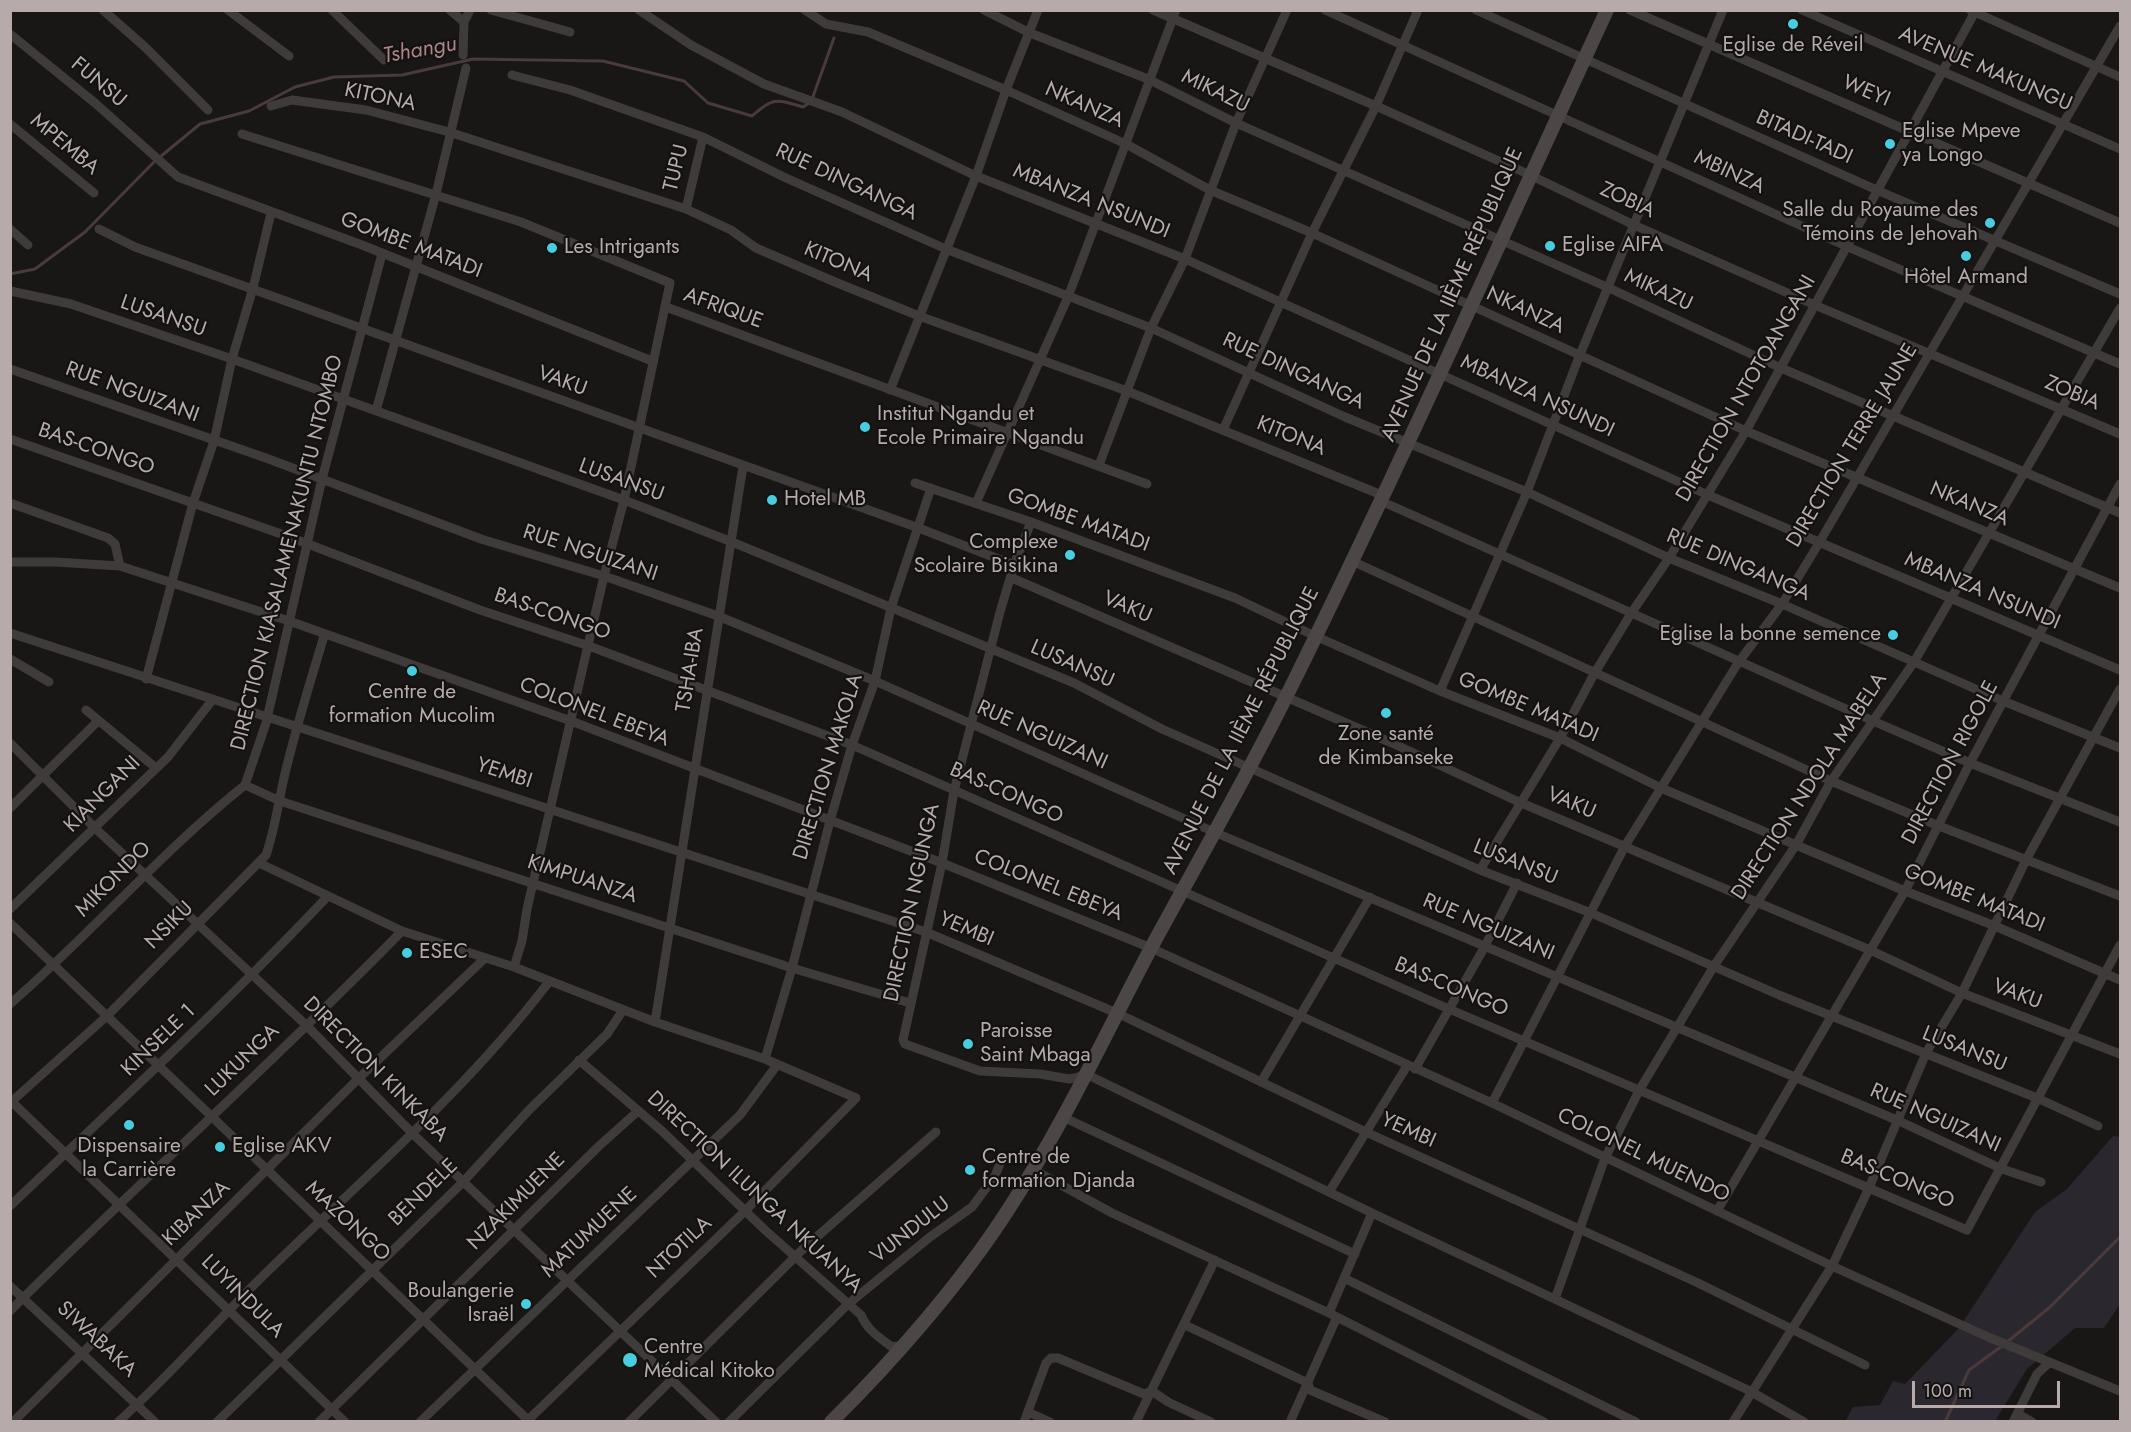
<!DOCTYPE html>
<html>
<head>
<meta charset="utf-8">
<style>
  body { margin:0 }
  #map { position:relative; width:2131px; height:1432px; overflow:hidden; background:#181716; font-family:Jost,sans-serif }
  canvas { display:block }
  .frame { position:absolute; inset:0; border:12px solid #b6abaa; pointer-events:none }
  .scale { position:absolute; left:1912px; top:1381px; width:148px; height:27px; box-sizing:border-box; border:3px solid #b6abaa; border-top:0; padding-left:8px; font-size:18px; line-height:21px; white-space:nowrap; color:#b6abaa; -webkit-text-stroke:4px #131211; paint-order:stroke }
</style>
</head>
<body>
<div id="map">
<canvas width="2131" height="1432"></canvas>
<div class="frame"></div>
<div class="scale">100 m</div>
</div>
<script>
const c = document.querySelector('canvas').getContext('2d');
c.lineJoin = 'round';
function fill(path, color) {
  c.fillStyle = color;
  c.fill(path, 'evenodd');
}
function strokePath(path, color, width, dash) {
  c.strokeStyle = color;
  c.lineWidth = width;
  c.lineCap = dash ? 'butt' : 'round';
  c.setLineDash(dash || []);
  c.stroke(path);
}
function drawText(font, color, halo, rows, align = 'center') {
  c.font = font + ' Jost,sans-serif';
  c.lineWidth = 4.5;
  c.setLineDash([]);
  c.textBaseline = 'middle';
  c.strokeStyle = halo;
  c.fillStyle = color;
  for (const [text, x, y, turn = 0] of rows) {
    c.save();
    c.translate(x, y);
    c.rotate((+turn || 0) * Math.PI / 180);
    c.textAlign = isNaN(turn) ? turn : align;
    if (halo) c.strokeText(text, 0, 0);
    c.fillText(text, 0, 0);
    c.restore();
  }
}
fill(new Path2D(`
  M2113,1136L2120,1137V1304L2104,1328H2075L2027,1369L1995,1421L1845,1422L1853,1407L1880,1405L1893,1381L1905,1384L1959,1328L2035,1212L2067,1189Z`), '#2b272e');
strokePath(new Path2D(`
  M160,157L200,124L249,111L295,87L334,77L402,75L473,59L603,61L684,81L708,103L752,116C773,97 776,99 803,107L811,102L834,38
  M10,274L35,269L85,232L155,161
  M2007,1342L2050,1307L2120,1237
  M1945,1422L1969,1370L2002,1346`), '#4a3a3b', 3);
strokePath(new Path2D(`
  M103,10L145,47L208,110
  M228,10L289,56
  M332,10L384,60
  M450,10L464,22
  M491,10L570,32
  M639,10L691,45L764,84L842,112L976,176L1185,259L1708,495L2120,670
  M805,10L826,24L868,32L1006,90L1126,144L1210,190L1312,233L1746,431L2120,588
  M984,10L1030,33L1148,79L1236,123L1609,288L1781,368L2120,513
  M1153,10L1376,106L1530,175L1634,225L1817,306L2120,434
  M1325,10L1848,247L2120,364
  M1476,10L1879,191L2120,294
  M1630,10L2120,223
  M1802,10L2120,149
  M1970,10L2120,77
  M10,34L95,103L178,177L362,245L652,361
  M463,55L464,22L470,10
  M512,75L570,90L703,137L786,178L946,249L1151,328L1345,417L1527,492L1669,558L1782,604L2003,701L2120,748
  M271,106L292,100L366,110L449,132L686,209L731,230L756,248L835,282L919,316L1127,391L1384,496
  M10,124L94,193
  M242,134L521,222L670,283L624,500L604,576L527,909L522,941L514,967
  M686,209L703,137
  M10,229L28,245
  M99,229L135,247L916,527L1014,565
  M10,291L71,304L232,359L624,500L732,542L1074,683L1162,729L1480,870L1591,913L1779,995L2037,1098L2098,1126
  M666,307L1147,484
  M10,369L266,458L481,539L604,576L718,616L875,681L1214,832L1899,1121L2002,1169L2041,1182
  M890,390L976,176L1006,90L1038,10
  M376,411L436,194L466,68
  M1223,430L1312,233L1376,106L1418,10
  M10,439L287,536L480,610L589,646L852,745L1449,1009L1967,1230L2120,945
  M1099,465L1151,328L1185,259L1236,123L1287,10
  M915,483L1031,522L1235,598L1315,636L1440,691L1560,738L1661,788L1905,891L1995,926L2120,980
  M1381,501L1873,721L1970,763L2120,822
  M10,503L108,538L115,544L120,566
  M976,503L1068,297L1176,10
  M1031,522L1014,565L1000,612L954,791L942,863L903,1040L905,1044L980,1071L1040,1074L1069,1079L1088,1075L1372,1213L1750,1391L1804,1422
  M1352,561L1831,781L1939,826L2120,896
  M10,562H55L120,566L289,621L571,721L942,863L1151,948L1492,1103L1832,1266L1988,1337L2120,1391
  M1012,578L1392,743L1519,802L1870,950L1962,993L2120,1054
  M10,633L926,932L1119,1014L1368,1133L1696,1282L1865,1365
  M10,659L49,682
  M146,679L193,503L214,441L232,359L253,288L271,213
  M1440,691L1527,492L1579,357L1723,10
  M86,710L156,768
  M10,743L96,829L306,1025L413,1134L716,1422
  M245,785L280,801L792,968L910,1003
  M245,785L266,723L322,479L382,254
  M10,808L98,721
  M259,863L402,931L514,967L655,1022L765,1059L856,1098L746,1210L526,1422
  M1480,870L1560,738L1594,674L1632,612L1669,558L1746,431L1976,10
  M10,909L168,757L213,699
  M10,923L530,1422
  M10,1004C91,934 161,852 245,785
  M655,1022L743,466
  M765,1059L792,968L830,821L852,745L875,681L891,608L931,488
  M579,1060L662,1131L765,1230L861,1315C867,1330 880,1338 892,1347L903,1345
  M1415,1069L1484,948L1517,883
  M1261,1082L1370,897
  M10,1100L345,1422
  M10,1103L108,1015L266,855C275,829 278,804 284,778C295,730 310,683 324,636
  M1492,1103L1625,846L1738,663L1782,604L1819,543L2120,26
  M1063,1117L1355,1254
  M1031,1172L1034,1170L1112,1213L1329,1313L1544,1422
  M1329,1192L1407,1066
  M10,1206C117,1104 225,1005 327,897
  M1717,1211L1905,891L1970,763L2120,484
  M1344,1278L1636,1422
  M10,1286L155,1422
  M1555,1299L1605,1158L1640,1089L1714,966L1796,845L1831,781L1914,662L2120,308
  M10,1311C139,1182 275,1061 402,931
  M1329,1313L1372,1213
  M1185,1325L1308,1383L1310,1390L1385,1422
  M1028,1412L1050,1422
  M2018,1414L2032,1422
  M13,1422L359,1078L484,959
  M118,1422C172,1374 218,1319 269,1270C365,1177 467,1089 548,983
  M217,1422L463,1182L529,1110L607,1034L623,1010
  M319,1422L599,1146L638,1111
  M420,1422L740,1115L777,1065
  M629,1422L802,1250L936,1132
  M729,1422L847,1305L930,1237L972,1207L995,1176L1001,1161
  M1024,1422L1046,1363L1051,1358H1058L1144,1394L1152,1391L1168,1402L1211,1422
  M1136,1422L1215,1260
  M1290,1422L1337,1317
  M1733,1422L1832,1266L1869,1188L1926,1053L1962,993L2026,860L2120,689
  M2013,1422L2037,1374L2050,1362`), '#3e3b3a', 9);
strokePath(new Path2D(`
  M831,1422C893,1361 961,1283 1008,1210C1063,1126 1105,1035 1152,946C1197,863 1245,780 1287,695C1399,469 1501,239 1607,10`), '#4c4746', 14);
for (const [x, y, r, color] of [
  [1793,24,6,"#47cddf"],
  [1890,144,6,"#47cddf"],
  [1990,223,6,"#47cddf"],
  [1550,246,6,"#47cddf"],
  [552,248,6,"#47cddf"],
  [1966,256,6,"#47cddf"],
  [865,427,6,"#47cddf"],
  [772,500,6,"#47cddf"],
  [1070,555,6,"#47cddf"],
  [1893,635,6,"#47cddf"],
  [412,671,6,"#47cddf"],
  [1386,713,6,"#47cddf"],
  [407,953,6,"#47cddf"],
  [968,1044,6,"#47cddf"],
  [129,1125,6,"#47cddf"],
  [220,1147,6,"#47cddf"],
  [970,1170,6,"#47cddf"],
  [526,1304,6,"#47cddf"],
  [630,1360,8,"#47cddf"]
]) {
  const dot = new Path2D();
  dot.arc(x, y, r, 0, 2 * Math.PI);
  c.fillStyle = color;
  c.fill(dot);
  strokePath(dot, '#131211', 2);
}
drawText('21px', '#b6abaa', '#131211', [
  ["Eglise de Réveil",1793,46,"center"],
  ["Eglise Mpeve",1902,132],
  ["ya Longo",1902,156],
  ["Salle du Royaume des",1978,211,"right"],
  ["Témoins de Jehovah",1978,235,"right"],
  ["Eglise AIFA",1562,246],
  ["Les Intrigants",564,248],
  ["Hôtel Armand",1966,278,"center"],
  ["Institut Ngandu et",877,415],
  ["Ecole Primaire Ngandu",877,439],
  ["Hotel MB",784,500],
  ["Complexe",1058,543,"right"],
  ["Scolaire Bisikina",1058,567,"right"],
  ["Eglise la bonne semence",1881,635,"right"],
  ["Centre de",412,693,"center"],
  ["formation Mucolim",412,717,"center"],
  ["Zone santé",1386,735,"center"],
  ["de Kimbanseke",1386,759,"center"],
  ["ESEC",419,953],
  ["Paroisse",980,1032],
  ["Saint Mbaga",980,1056],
  ["Dispensaire",129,1147,"center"],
  ["la Carrière",129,1171,"center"],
  ["Eglise AKV",232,1147],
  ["Centre de",982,1158],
  ["formation Djanda",982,1182],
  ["Boulangerie",514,1292,"right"],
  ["Israël",514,1316,"right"],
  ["Centre",644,1348],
  ["Médical Kitoko",644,1372]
], 'left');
drawText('21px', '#b6abaa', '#131211', [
  ["AVENUE MAKUNGU",1985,70,23],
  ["FUNSU",98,83,40],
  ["MIKAZU",1215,92,26],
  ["WEYI",1866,92,23],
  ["KITONA",380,98,12],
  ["NKANZA",1084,106,24],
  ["BITADI-TADI",1804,138,24],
  ["MPEMBA",64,145,40],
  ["TUPU",677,168,-76],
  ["MBINZA",1729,173,25],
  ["RUE DINGANGA",846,183,25],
  ["ZOBIA",1627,201,25],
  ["MBANZA NSUNDI",1091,202,22],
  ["GOMBE MATADI",411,246,21],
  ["KITONA",838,263,23],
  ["MIKAZU",1658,291,25],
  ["AVENUE DE LA IIÈME RÉPUBLIQUE",1453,295,-66],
  ["AFRIQUE",723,309,20],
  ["NKANZA",1525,311,25],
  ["LUSANSU",163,317,19],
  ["RUE DINGANGA",1293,372,25],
  ["VAKU",562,382,20],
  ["DIRECTION NTOTOANGANI",1747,389,-60],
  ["RUE NGUIZANI",132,393,20],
  ["ZOBIA",2072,394,23],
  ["MBANZA NSUNDI",1537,397,25],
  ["KITONA",1291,437,22],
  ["DIRECTION TERRE JAUNE",1853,446,-59],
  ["BAS-CONGO",96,450,19],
  ["LUSANSU",621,481,20],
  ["NKANZA",1969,505,23],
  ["GOMBE MATADI",1078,521,20],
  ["DIRECTION KIASALAMENAKUNTU NTOMBO",288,553,-76],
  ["RUE NGUIZANI",590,554,18],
  ["RUE DINGANGA",1738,566,23],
  ["MBANZA NSUNDI",1982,592,23],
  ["VAKU",1127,608,23],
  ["BAS-CONGO",552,615,19],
  ["LUSANSU",1072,665,24],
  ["TSHA-IBA",691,670,-81],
  ["GOMBE MATADI",1528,708,23],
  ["COLONEL EBEYA",594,713,21],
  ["AVENUE DE LA IIÈME RÉPUBLIQUE",1242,731,-63],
  ["RUE NGUIZANI",1042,736,24],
  ["DIRECTION RIGOLE",1951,763,-62],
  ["DIRECTION MAKOLA",829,767,-73],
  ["YEMBI",504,774,18],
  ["DIRECTION NDOLA MABELA",1810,787,-57],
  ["BAS-CONGO",1006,794,24],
  ["KIANGANI",103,795,-45],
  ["VAKU",1571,804,23],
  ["LUSANSU",1515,863,22],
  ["MIKONDO",114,880,-45],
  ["KIMPUANZA",582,880,18],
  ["COLONEL EBEYA",1048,886,22],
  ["GOMBE MATADI",1974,899,22],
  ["DIRECTION NGUNGA",913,903,-78],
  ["NSIKU",170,926,-45],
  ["RUE NGUIZANI",1488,928,23],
  ["YEMBI",966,930,23],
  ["BAS-CONGO",1451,988,23],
  ["VAKU",2017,995,21],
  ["KINSELE 1",159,1041,-44],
  ["LUSANSU",1964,1050,22],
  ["LUKUNGA",243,1061,-44],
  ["DIRECTION KINKABA",375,1070,45],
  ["RUE NGUIZANI",1935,1119,24],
  ["YEMBI",1408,1131,24],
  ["COLONEL MUENDO",1643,1156,26],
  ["BAS-CONGO",1897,1180,23],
  ["BENDELE",424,1193,-44],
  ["DIRECTION ILUNGA NKUANYA",754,1193,43],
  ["NZAKIMUENE",517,1202,-45],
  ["KIBANZA",197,1214,-44],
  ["MAZONGO",347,1222,43],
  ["VUNDULU",911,1231,-38],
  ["MATUMUENE",590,1233,-43],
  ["NTOTILA",680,1248,-43],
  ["LUYINDULA",242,1297,45],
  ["SIWABAKA",96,1340,43]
]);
drawText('italic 22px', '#ae8488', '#131211', [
  ["Tshangu",420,51,-10]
]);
</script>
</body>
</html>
